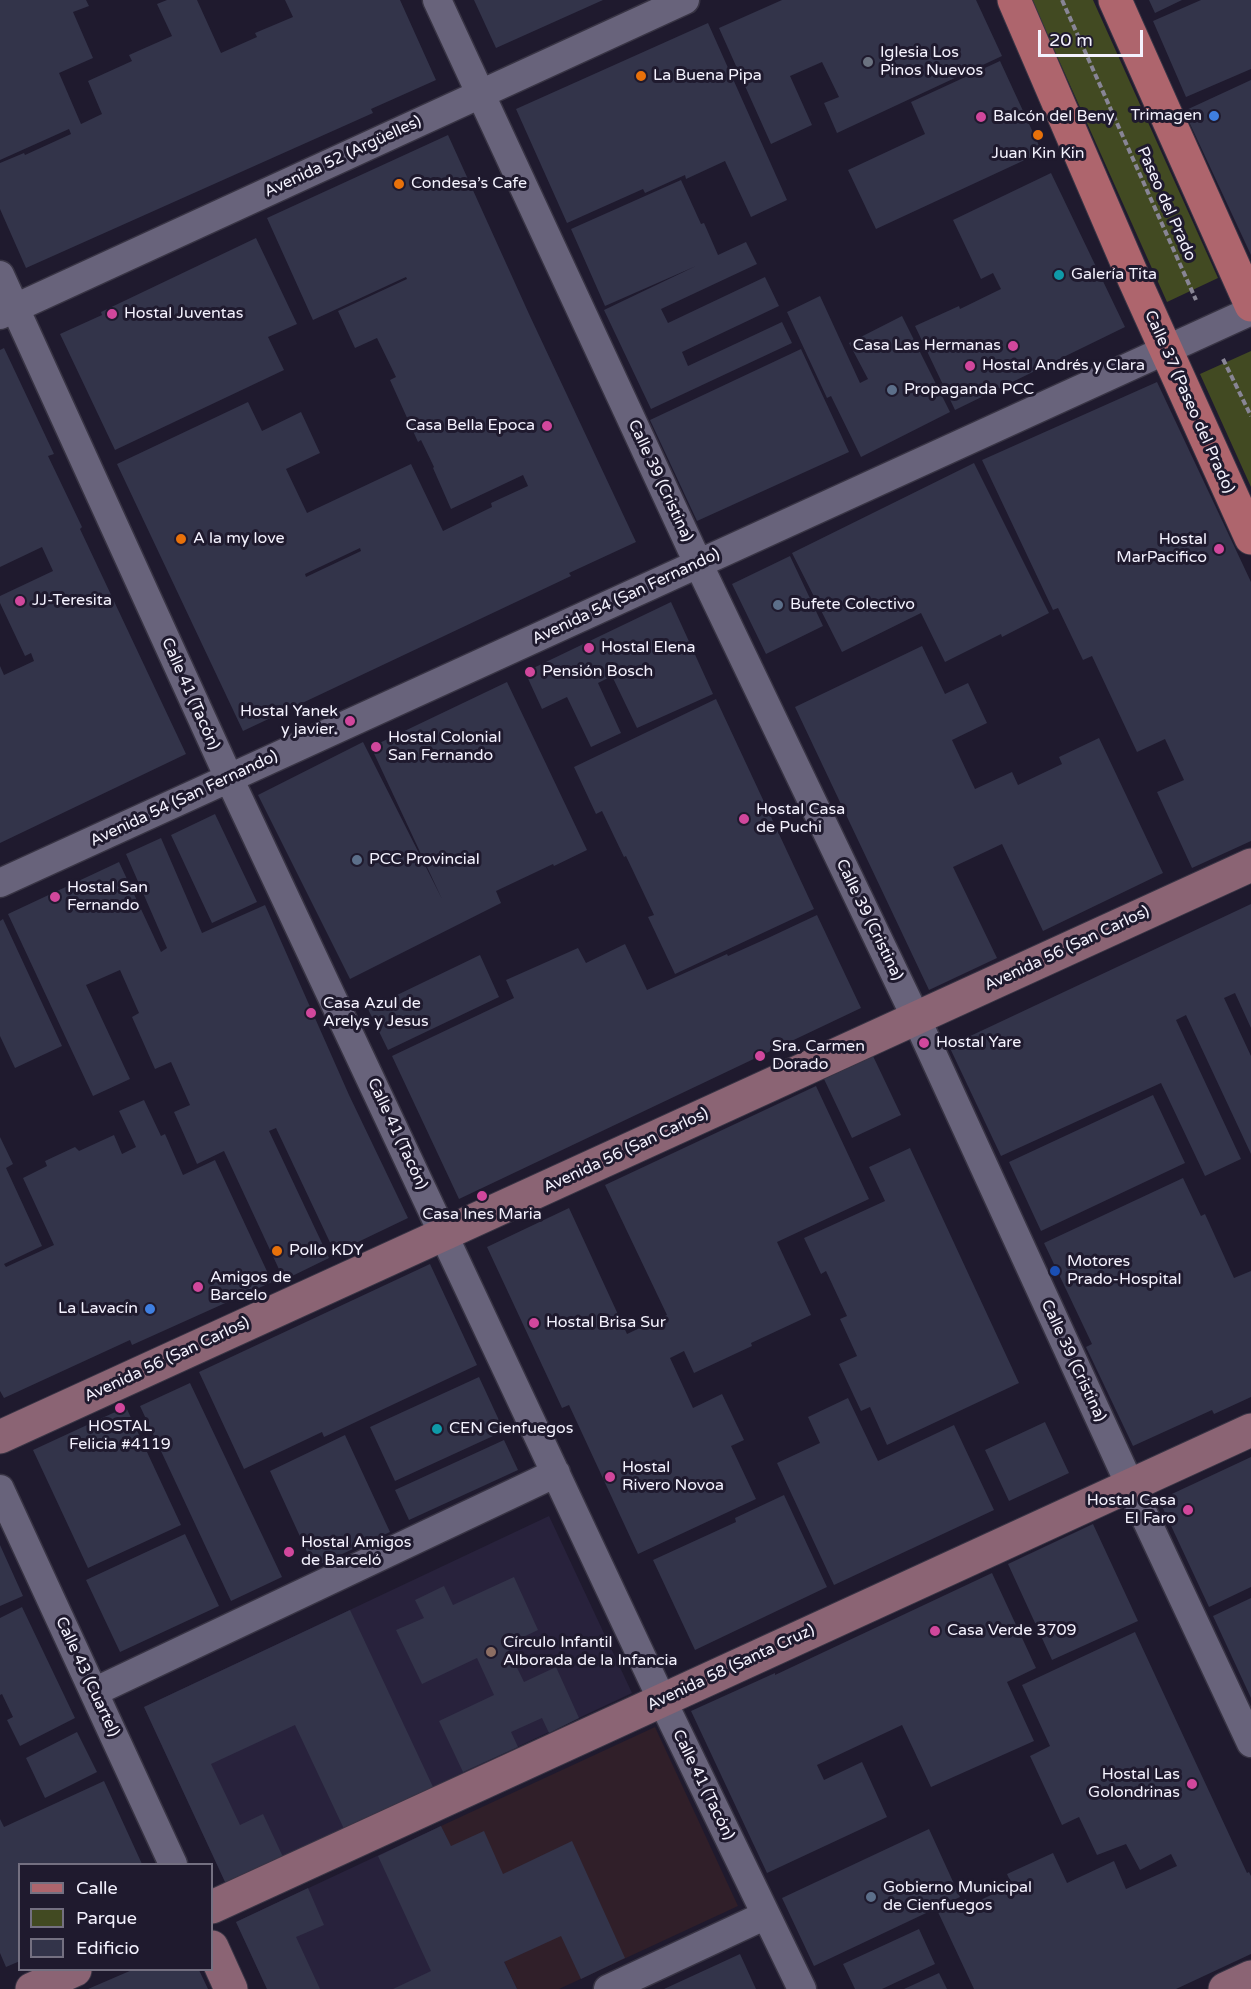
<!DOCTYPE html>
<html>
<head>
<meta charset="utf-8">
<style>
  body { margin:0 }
  #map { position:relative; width:1251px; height:1989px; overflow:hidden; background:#1f1a2e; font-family:"Varela Round",sans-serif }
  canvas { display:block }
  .legend { position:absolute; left:18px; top:1863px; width:195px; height:108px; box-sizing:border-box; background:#1f1a2e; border:2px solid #747081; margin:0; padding:8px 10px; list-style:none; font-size:18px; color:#f4f2fe }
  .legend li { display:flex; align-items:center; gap:12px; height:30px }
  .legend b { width:30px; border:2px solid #747081 }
  .scale { position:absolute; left:1038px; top:30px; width:105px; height:27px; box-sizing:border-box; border:3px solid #f4f2fe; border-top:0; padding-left:8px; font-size:18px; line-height:21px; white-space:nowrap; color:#f4f2fe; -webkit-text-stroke:4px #1f1a2e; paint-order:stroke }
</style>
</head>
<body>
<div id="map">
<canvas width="1251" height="1989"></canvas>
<ul class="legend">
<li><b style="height:8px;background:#ae656d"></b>Calle</li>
<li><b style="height:16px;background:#424a22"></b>Parque</li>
<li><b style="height:16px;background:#33344a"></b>Edificio</li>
</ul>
<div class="scale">20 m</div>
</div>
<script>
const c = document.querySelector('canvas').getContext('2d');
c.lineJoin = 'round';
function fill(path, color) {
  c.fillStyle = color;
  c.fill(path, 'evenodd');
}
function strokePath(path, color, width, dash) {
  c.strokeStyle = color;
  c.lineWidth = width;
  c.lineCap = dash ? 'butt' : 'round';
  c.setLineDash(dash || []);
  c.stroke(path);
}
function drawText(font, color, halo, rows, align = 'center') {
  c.font = font + ' "Varela Round",sans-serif';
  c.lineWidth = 6;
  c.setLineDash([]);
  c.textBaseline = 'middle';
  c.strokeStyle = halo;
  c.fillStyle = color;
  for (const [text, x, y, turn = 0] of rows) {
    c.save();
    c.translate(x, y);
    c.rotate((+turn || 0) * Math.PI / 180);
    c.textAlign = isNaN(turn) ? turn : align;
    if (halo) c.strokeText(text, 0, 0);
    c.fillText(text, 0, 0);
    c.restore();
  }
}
fill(new Path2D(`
  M655,1727L738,1906L559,1989H517L441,1826Z`), '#301f29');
fill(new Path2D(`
  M549,1516L632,1693L226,1884L144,1707Z
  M441,1826L517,1989H267L236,1922Z`), '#28223c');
fill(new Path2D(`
  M1032,0H1093L1218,278L1167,302Z
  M1251,351V487L1200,374Z`), '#424a22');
fill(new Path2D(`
  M0,0H86L89,6L73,12L93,58L59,73L81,124L102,114L88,81L132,61L129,55L172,36L157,4L167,0H197L221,53L257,37L255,33L293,17L285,0H400L436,80L371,109L373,113L26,268L0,209V163L24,153L25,155L71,134L69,129L0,160Z
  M474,0H603L496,48Z
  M782,0H976L1002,56L837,133L824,103L839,97L822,62L790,76L812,125L771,144L719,28Z
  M1149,0H1182L1155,13Z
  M1201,0H1251V69L1186,97L1153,21Z
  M708,23L787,200L751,217L725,161L686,179L685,175L645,193L643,189L567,223L516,109Z
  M1000,61L1042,152L876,229L848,170L925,134L911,102Z
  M1251,80V255L1184,111Z
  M448,135L529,314L636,542L569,573L571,576L243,731L117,464L248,402L262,431L301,412L320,453L286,469L307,513L411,464L443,531L492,507L491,503L528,486L523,475L451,509L433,468L434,467L421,440L418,442L390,380L396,377L377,338L355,348L338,311L407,279L406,277L313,320L267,218ZM360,548L361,551L306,577L305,574Z
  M1051,173L1125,327L955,410L915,326L959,306L960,309L1001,289L993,273L981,279L953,220Z
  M681,180L701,224L704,223L718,255L746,242L757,264L661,309L668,323L765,277L779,306L682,352L688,366L782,322L792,343L651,409L604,310L696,266L605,306L571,229Z
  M256,238L297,324L268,337L284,370L115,450L60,334L102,315L101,312Z
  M820,296L860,383L868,379L849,343L902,316L950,412L861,457L831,396L827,398L787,312Z
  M4,348L54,454L48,456L82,527L80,529L186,754L0,843V666L4,675L34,661L31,653L25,656L0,603V596L53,571L42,547L0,567V350Z
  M801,349L849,452L697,521L650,420Z
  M1157,382L1251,582V841L1192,868L1157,792L1184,780L1165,739L1137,752L1092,656L1083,660L1058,608L1053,610L982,460Z
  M974,463L1049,613L1002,637L1001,634L945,662L921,613L842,652L792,553Z
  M790,556L823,626L766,654L732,584Z
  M671,602L713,694L637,728L612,676L598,683L621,733L591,747L567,697L542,709L525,672Z
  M922,646L945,694L968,683L987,723L952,740L975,789L1012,772L1018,785L1062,764L1059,757L1099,738L1163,873L1043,931L1002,844L953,867L997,958L929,990L795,707Z
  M507,682L587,850L554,866L553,864L496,891L501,903L350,979L258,795L363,742L442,899L371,747Z
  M716,699L814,909L675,974L648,917L654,915L626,856L624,857L602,811L596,814L574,767Z
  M215,814L257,902L212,923L171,835Z
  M161,838L202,933L265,905L349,1095L408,1218L335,1253L276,1128L269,1131L329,1258L284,1280L224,1151L197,1164L174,1112L190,1105L171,1062L155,1069L132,1017L139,1013L120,970L86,985L130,1079L93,1096L8,914L119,862L161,952L167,948L126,854Z
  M1251,904V1028L1235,993L1224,998L1251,1056V1154L1186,1015L1176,1020L1241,1159L1205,1176L1161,1083L1001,1156L949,1046Z
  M817,915L861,1008L459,1199L392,1056L514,998L506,980L578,948L586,963L625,944L647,990L727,954L728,956L768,938Z
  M3,919L62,1046L15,1068L0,1036V921Z
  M480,955L499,997L388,1050L368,1009Z
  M873,1056L901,1115L852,1138L824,1079Z
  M816,1086L869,1199L777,1242L811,1315L751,1343L752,1346L694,1373L684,1351L670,1358L693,1408L722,1394L744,1440L731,1446L756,1499L638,1554L569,1405L562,1408L487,1247L569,1208L627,1334L667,1315L605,1185Z
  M1153,1095L1185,1163L1041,1231L1009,1162Z
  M144,1100L161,1136L165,1134L183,1175L215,1160L272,1282L132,1345L130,1340L4,1398L0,1391V1137L13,1164L6,1168L42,1246L4,1264L6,1267L54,1245L23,1178L47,1166L45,1161L75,1147L79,1151L114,1135L122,1154L136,1147L119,1111Z
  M910,1148L1019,1383L887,1445L870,1407L861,1411L839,1364L857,1356L840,1319L847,1316L826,1271L821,1274L804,1238L885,1201L869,1167Z
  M1183,1178L1201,1216L1205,1214L1234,1278L1251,1271V1397L1214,1414L1212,1410L1133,1446L1086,1347L1092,1344L1044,1243Z
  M430,1264L477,1365L324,1437L322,1432L244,1469L199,1372Z
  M479,1377L504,1431L395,1481L370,1427Z
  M190,1383L282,1577L231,1601L140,1406Z
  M848,1398L878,1461L954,1425L994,1510L834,1585L777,1463L820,1443L808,1417Z
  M126,1407L181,1525L88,1568L33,1450Z
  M1045,1422L1069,1473L1009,1501L985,1450Z
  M345,1435L390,1532L314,1567L270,1471Z
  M504,1440L518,1470L409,1520L395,1490Z
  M1251,1457V1587L1209,1607L1159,1500Z
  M784,1495L827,1587L695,1650L653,1560L736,1522L735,1518Z
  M1093,1524L1138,1621L1052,1660L1008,1564Z
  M185,1534L219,1606L120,1652L86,1580Z
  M0,1545L23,1596L0,1606Z
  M992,1573L1036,1668L1007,1682L1034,1741L931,1787L902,1725L817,1765L824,1780L862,1762L887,1817L767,1873L691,1711L775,1673V1675Z
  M514,1577L538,1630L506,1645L524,1682L556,1667L579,1718L549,1733L542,1718L511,1732L518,1747L463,1772L439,1721L494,1695L477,1658L422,1684L396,1630L424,1618L415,1600L444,1586L453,1605Z
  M1251,1598V1698L1213,1616Z
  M22,1607L75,1718L20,1746L7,1720L13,1717L2,1694L0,1695V1618Z
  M350,1610L433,1787L344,1829L295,1725L211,1764L240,1825L263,1814L283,1857L226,1884L144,1707Z
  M1135,1632L1247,1873L1249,1872L1251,1876V1954L1176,1989H974L938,1912L966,1899L968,1906L1012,1885L1007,1874L1053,1853L1067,1883L1114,1861L1126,1889L1177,1866L1171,1854L1140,1870L1126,1844L1097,1855L1079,1817L1062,1825L1030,1756L1050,1746L1022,1685Z
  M77,1732L97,1772L45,1798L26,1758Z
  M104,1781L142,1864H20V1961L6,1967L0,1953V1819L4,1827Z
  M441,1826L451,1846L484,1831L503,1874L572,1841L625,1958L581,1979L561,1936L504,1962L517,1989H393L431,1971L378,1856Z
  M929,1829L960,1897L814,1966L782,1898Z
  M308,1888L324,1925L296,1937L320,1989H267L236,1922Z
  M919,1929L935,1964L882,1989H855L843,1964Z
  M740,1954L756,1989H664Z
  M132,1970H199L208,1989H88Z
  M939,1973L947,1989H904Z`), '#33344a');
const street = new Path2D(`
  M437,0L698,563L916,1018L1130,1485L1251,1743
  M0,275L229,778L662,1700L802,1989
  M0,315L685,0
  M0,883L1251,311
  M0,1489L173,1864
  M94,1692L556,1473
  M608,1989L766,1915`);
const secondary = new Path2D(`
  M0,1437L1251,865
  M212,1907L1251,1430
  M212,1947L231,1989
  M32,1989L75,1970
  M1225,1989L1251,1977`);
const primary = new Path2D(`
  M1014,0L1134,279L1251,538
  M1115,0L1251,305`);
strokePath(street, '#383444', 31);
strokePath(secondary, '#383444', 35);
strokePath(primary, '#383444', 35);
strokePath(new Path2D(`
  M1062,0L1196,300
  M1223,359L1251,416`), '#888595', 4, [6, 3]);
strokePath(street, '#68637b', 28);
strokePath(secondary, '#8b6474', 33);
strokePath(primary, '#ae656d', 33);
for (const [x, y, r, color] of [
  [868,62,6,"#6b7280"],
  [641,76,6,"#e8710a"],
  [1214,116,6,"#3f7fe0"],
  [981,117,6,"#d1479c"],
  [1038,135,6,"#e8710a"],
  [399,184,6,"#e8710a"],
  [1059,275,6,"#0f9aa8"],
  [112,314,6,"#d1479c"],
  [1013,346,6,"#d1479c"],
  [970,366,6,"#d1479c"],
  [892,390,6,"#5c6f8a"],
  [547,426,6,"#d1479c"],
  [181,539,6,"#e8710a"],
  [1219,549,6,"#d1479c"],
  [20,601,6,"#d1479c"],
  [778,605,6,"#5c6f8a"],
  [589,648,6,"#d1479c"],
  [530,672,6,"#d1479c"],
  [350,721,6,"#d1479c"],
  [376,747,6,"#d1479c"],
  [744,819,6,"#d1479c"],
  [357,860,6,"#5c6f8a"],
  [55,897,6,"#d1479c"],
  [311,1013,6,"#d1479c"],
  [924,1043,6,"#d1479c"],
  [760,1056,6,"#d1479c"],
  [482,1196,6,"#d1479c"],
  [277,1251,6,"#e8710a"],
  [1055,1271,6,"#1a4fb4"],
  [198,1287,6,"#d1479c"],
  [150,1309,6,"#3f7fe0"],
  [534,1323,6,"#d1479c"],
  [120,1408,6,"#d1479c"],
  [437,1429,6,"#0f9aa8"],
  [610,1477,6,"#d1479c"],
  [1188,1510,6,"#d1479c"],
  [289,1552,6,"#d1479c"],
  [935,1631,6,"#d1479c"],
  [491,1652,6,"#8d6e63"],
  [1192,1784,6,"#d1479c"],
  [871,1897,6,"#5c6f8a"]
]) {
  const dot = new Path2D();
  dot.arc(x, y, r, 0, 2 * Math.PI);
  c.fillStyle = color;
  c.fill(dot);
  strokePath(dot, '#1f1a2e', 2);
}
drawText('16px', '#f4f2fe', '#1f1a2e', [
  ["Iglesia Los",880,53],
  ["Pinos Nuevos",880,71],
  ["La Buena Pipa",653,76],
  ["Trimagen",1202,116,"right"],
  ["Balcón del Beny",993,117],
  ["Juan Kin Kin",1038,154,"center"],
  ["Condesa’s Cafe",411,184],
  ["Galería Tita",1071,275],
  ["Hostal Juventas",124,314],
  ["Casa Las Hermanas",1001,346,"right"],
  ["Hostal Andrés y Clara",982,366],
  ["Propaganda PCC",904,390],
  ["Casa Bella Epoca",535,426,"right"],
  ["A la my love",193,539],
  ["Hostal",1207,540,"right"],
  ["MarPacifico",1207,558,"right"],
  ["JJ-Teresita",32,601],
  ["Bufete Colectivo",790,605],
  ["Hostal Elena",601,648],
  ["Pensión Bosch",542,672],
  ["Hostal Yanek",338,712,"right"],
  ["y javier.",338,730,"right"],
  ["Hostal Colonial",388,738],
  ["San Fernando",388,756],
  ["Hostal Casa",756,810],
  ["de Puchi",756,828],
  ["PCC Provincial",369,860],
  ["Hostal San",67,888],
  ["Fernando",67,906],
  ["Casa Azul de",323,1004],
  ["Arelys y Jesus",323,1022],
  ["Hostal Yare",936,1043],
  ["Sra. Carmen",772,1047],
  ["Dorado",772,1065],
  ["Casa Ines Maria",482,1215,"center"],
  ["Pollo KDY",289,1251],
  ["Motores",1067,1262],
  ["Prado-Hospital",1067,1280],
  ["Amigos de",210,1278],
  ["Barcelo",210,1296],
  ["La Lavacín",138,1309,"right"],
  ["Hostal Brisa Sur",546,1323],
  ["HOSTAL",120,1427,"center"],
  ["Felicia #4119",120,1445,"center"],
  ["CEN Cienfuegos",449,1429],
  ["Hostal",622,1468],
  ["Rivero Novoa",622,1486],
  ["Hostal Casa",1176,1501,"right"],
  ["El Faro",1176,1519,"right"],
  ["Hostal Amigos",301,1543],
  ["de Barceló",301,1561],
  ["Casa Verde 3709",947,1631],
  ["Círculo Infantil",503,1643],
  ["Alborada de la Infancia",503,1661],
  ["Hostal Las",1180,1775,"right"],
  ["Golondrinas",1180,1793,"right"],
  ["Gobierno Municipal",883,1888],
  ["de Cienfuegos",883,1906]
], 'left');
drawText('16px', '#f4f2fe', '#1f1a2e', [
  ["Avenida 52 (Argüelles)",343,157,-25],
  ["Paseo del Prado",1166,204,66],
  ["Calle 37 (Paseo del Prado)",1189,402,66],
  ["Calle 39 (Cristina)",660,481,65],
  ["Avenida 54 (San Fernando)",626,597,-25],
  ["Calle 41 (Tacón)",190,694,66],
  ["Avenida 54 (San Fernando)",184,799,-25],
  ["Calle 39 (Cristina)",869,920,64],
  ["Avenida 56 (San Carlos)",1067,949,-25],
  ["Calle 41 (Tacón)",397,1134,65],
  ["Avenida 56 (San Carlos)",626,1151,-25],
  ["Avenida 56 (San Carlos)",167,1360,-25],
  ["Calle 39 (Cristina)",1073,1361,65],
  ["Avenida 58 (Santa Cruz)",731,1668,-25],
  ["Calle 43 (Cuartel)",87,1677,65],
  ["Calle 41 (Tacón)",703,1785,64]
]);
</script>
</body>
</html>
